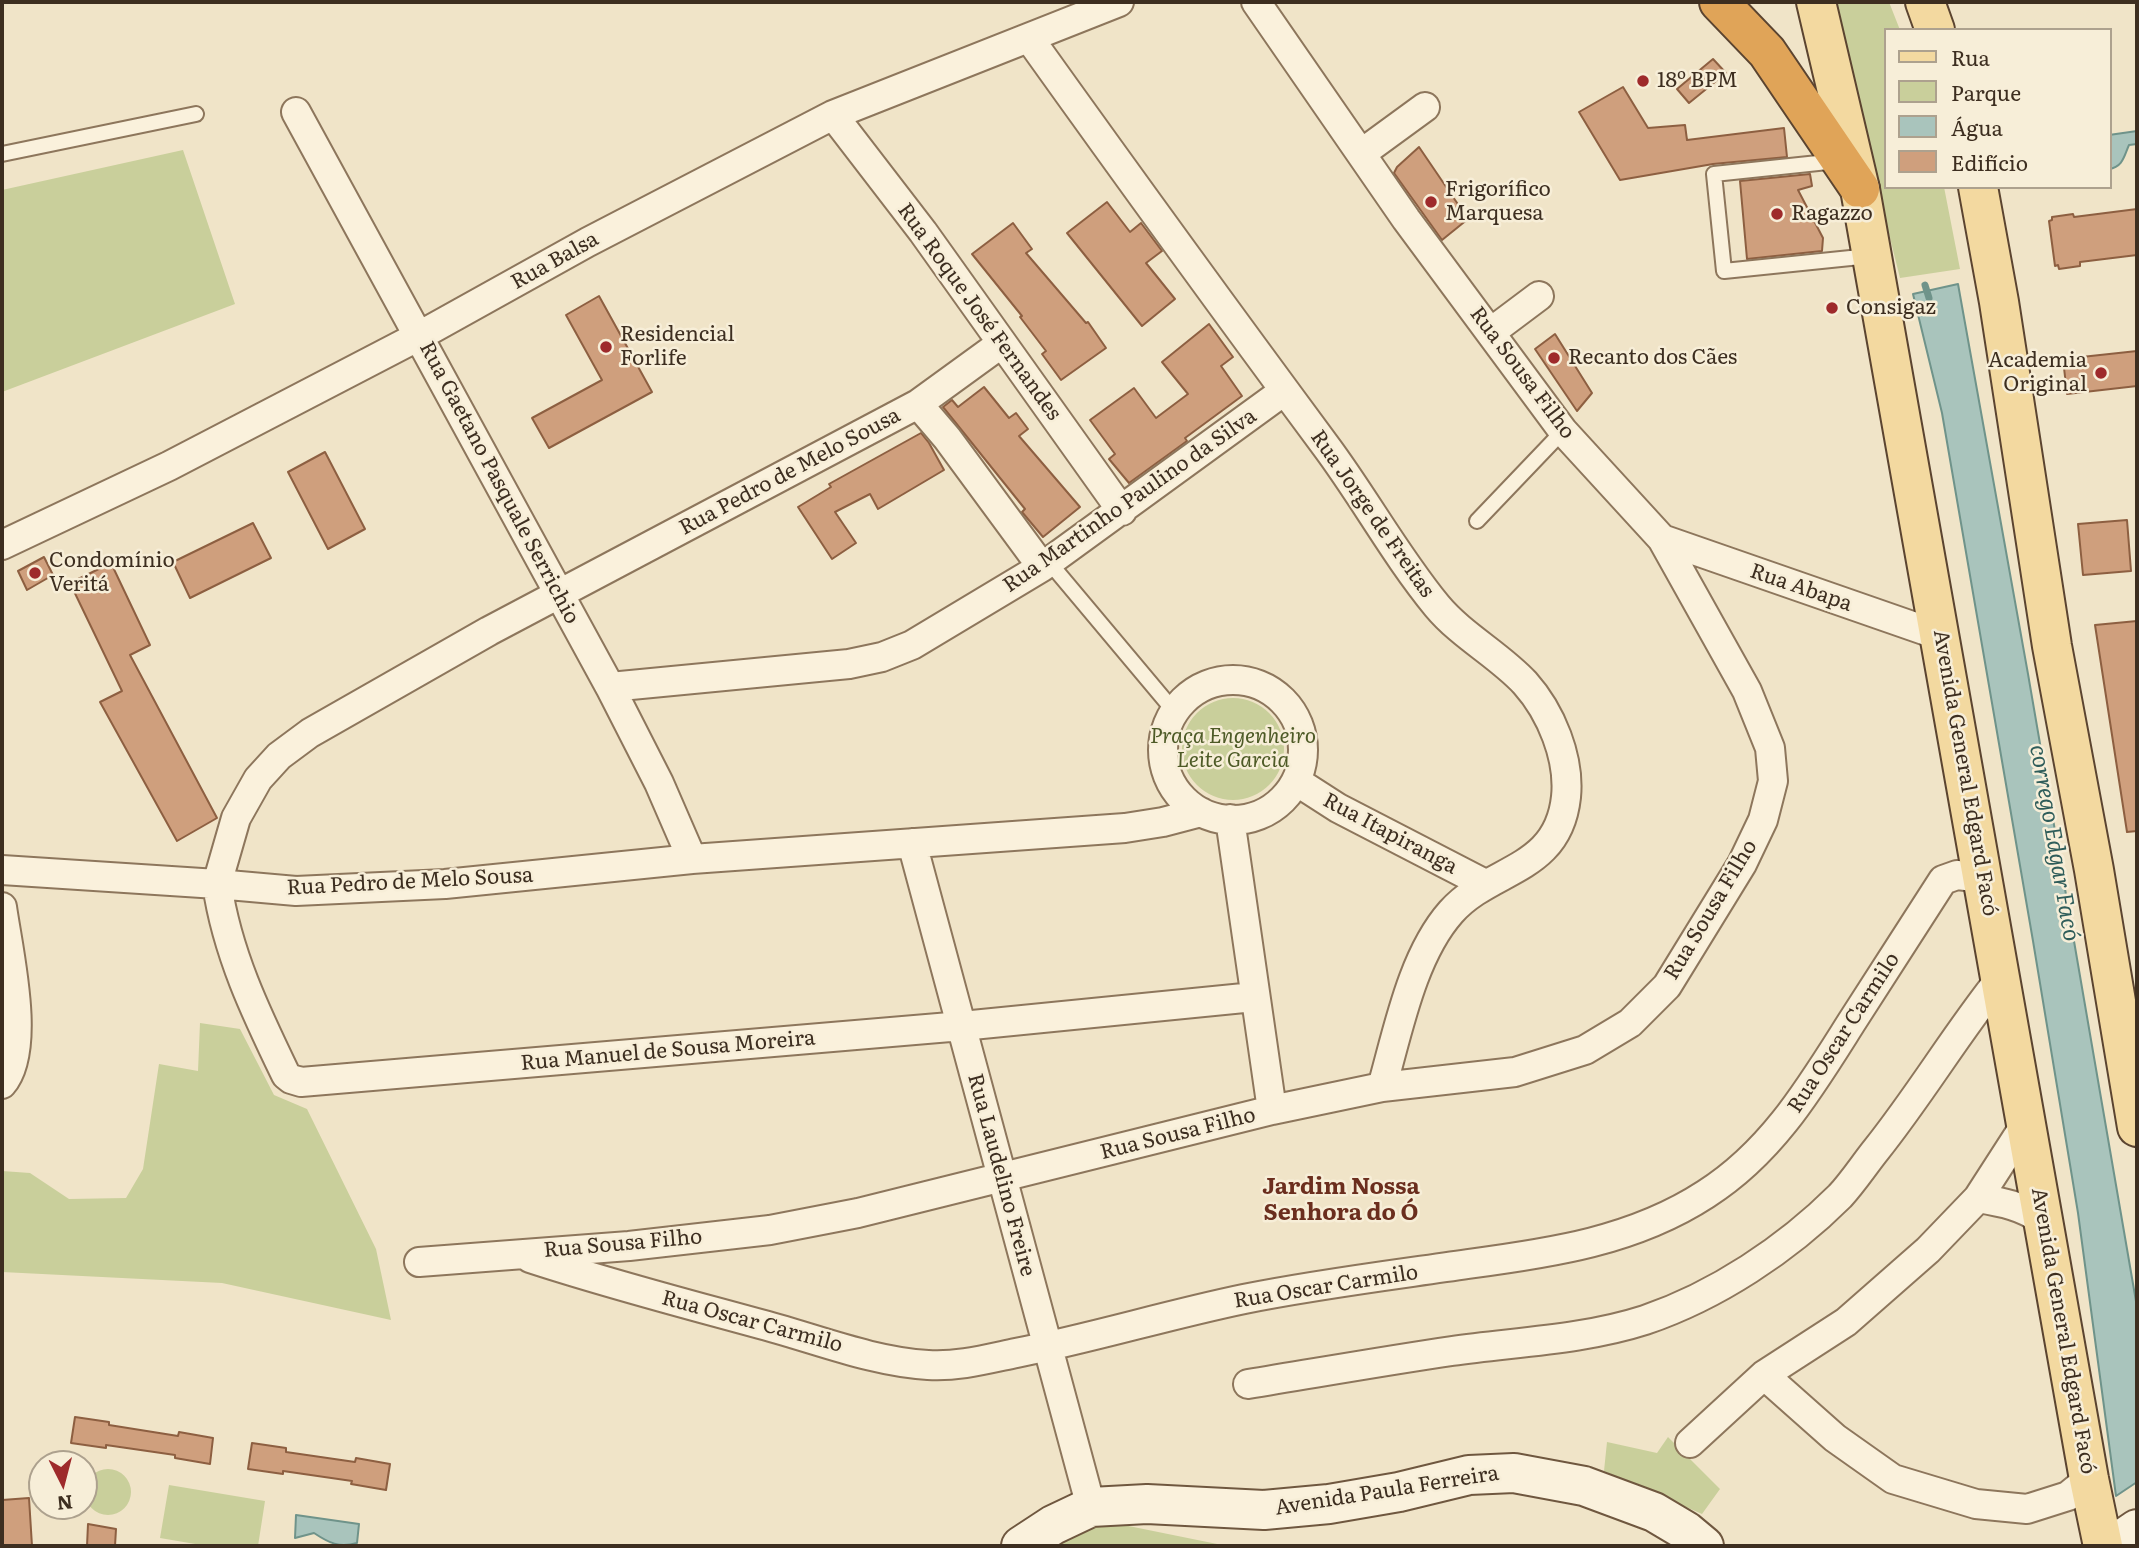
<!DOCTYPE html>
<html>
<head>
<meta charset="utf-8">
<style>
  body { margin:0 }
  #map { position:relative; width:2139px; height:1548px; overflow:hidden; background:#f0e4c8; font-family:Literata,serif }
  canvas { display:block }
  .frame { position:absolute; inset:0; border:4px solid #3d2e20; pointer-events:none }
  .legend { position:absolute; left:1884px; top:28px; width:228px; height:161px; box-sizing:border-box; background:#f7eed8; border:2px solid #ada18e; margin:0; padding:9px 12px; list-style:none; font-size:21px; color:#3d2e20 }
  .legend li { display:flex; align-items:center; gap:14px; height:35px }
  .legend b { width:35px; border:2px solid #ada18e }
  .north { position:absolute; left:28px; top:1450px; width:70px; height:70px; box-sizing:border-box; background:#f7eed8; border:2px solid #ada18e; border-radius:50%; rotate:174deg; font-size:19px; font-weight:700; line-height:28px; text-align:center; color:#3d2e20 }
  .north::after { content:''; display:block; margin:auto; width:24px; height:32px; background:#9e2a2b; clip-path:polygon(50% 0,100% 100%,50% 72%,0 100%) }
</style>
</head>
<body>
<div id="map">
<canvas width="2139" height="1548"></canvas>
<div class="frame"></div>
<ul class="legend">
<li><b style="height:9px;background:#f3d9a0"></b>Rua</li>
<li><b style="height:19px;background:#c9cf9b"></b>Parque</li>
<li><b style="height:19px;background:#a9c4bc"></b>Água</li>
<li><b style="height:19px;background:#cf9f7d"></b>Edifício</li>
</ul>
<div class="north">N</div>
</div>
<script>
const c = document.querySelector('canvas').getContext('2d');
c.lineJoin = 'round';
function fill(path, color) {
  c.fillStyle = color;
  c.fill(path, 'evenodd');
}
function strokePath(path, color, width, dash) {
  c.strokeStyle = color;
  c.lineWidth = width;
  c.lineCap = dash ? 'butt' : 'round';
  c.setLineDash(dash || []);
  c.stroke(path);
}
function drawText(font, color, halo, rows, align = 'center') {
  c.font = font + ' Literata,serif';
  c.lineWidth = 5;
  c.setLineDash([]);
  c.textBaseline = 'middle';
  c.strokeStyle = halo;
  c.fillStyle = color;
  for (const [text, x, y, turn = 0] of rows) {
    c.save();
    c.translate(x, y);
    c.rotate((+turn || 0) * Math.PI / 180);
    c.textAlign = isNaN(turn) ? turn : align;
    if (halo) c.strokeText(text, 0, 0);
    c.fillText(text, 0, 0);
    c.restore();
  }
}
fill(new Path2D(`
  M1831,2H1889L1900,30H1885V187H1944L1960,269L1900,278Z
  M183,150L235,304L2,392V190Z
  M1182 749a51 51 0 1 1 102 0a51 51 0 1 1-102 0Z
  M200,1023L240,1029L274,1095L307,1109L376,1249L391,1320L222,1283L2,1272V1171L30,1173L69,1199L126,1198L143,1169L159,1064L198,1071Z
  M1668,1437L1720,1489L1702,1514L1604,1471L1607,1442L1657,1453Z
  M85 1492a23 23 0 1 1 46 0a23 23 0 1 1-46 0Z
  M169,1485L265,1501L258,1546H207L160,1538Z
  M1104,1521L1227,1546H1053Z`), '#c9cf9b');
const water = new Path2D(`
  M2137,131V144L2129,145C2124,156 2123,167 2109,169V135Z
  M1958,284L2028,674L2137,1307V1482L2116,1496L2078,1213L2033,941L1942,413L1913,294Z
  M296,1515L359,1524L357,1543C339,1548 329,1543 314,1533L295,1538Z`);
fill(water, '#a9c4bc');
strokePath(water, '#6f938a', 2);
strokePath(new Path2D(`
  M1925,285L1929,298`), '#6f938a', 7);
const building = new Path2D(`
  M1713,59L1726,73L1689,103L1677,89Z
  M1623,87L1648,128L1685,125L1687,140L1784,128L1787,157L1713,164L1620,180L1579,112Z
  M1419,147L1468,219L1442,240L1394,173L1397,167Z
  M1810,174L1812,186L1798,190L1823,238L1822,251L1747,259L1740,181Z
  M1107,202L1130,232L1141,223L1162,251L1146,263L1175,299L1142,326L1067,233Z
  M2137,209V255L2080,262V266L2059,269L2058,265L2055,266L2049,221L2052,220V217L2073,214L2074,217Z
  M1013,223L1032,249L1026,253L1086,323L1088,322L1106,348L1061,380L1042,354L1046,351L1020,317L1022,316L972,254Z
  M599,296L652,392L549,448L532,418L602,380L566,315Z
  M1209,324L1233,357L1221,366L1242,396L1185,438L1187,441L1129,483L1109,459L1115,454L1090,420L1134,388L1156,418L1188,394L1162,362Z
  M1555,334L1592,393L1577,411L1535,349Z
  M2137,351V386L2067,394L2063,359Z
  M984,387L1009,418L1016,413L1028,429L1019,436L1080,507L1043,537L1022,512L1025,509L943,407L952,400L958,407Z
  M921,433L929,443L944,470L878,509L870,494L835,512L856,543L832,559L798,507L831,487L829,484Z
  M325,452L365,529L328,549L288,472Z
  M2127,520L2131,571L2083,575L2078,524Z
  M253,523L271,558L190,598L173,562Z
  M44,557L53,575L27,590L18,571Z
  M111,563L150,645L130,655L217,818L177,841L100,702L122,691L70,583Z
  M2137,621V831L2127,832L2095,625Z
  M75,1417L109,1422V1425L178,1436L179,1432L213,1438L210,1464L175,1458V1455L106,1445V1448L71,1443Z
  M252,1443L286,1448V1452L355,1462L356,1458L390,1464L386,1490L351,1484L352,1481L283,1471V1474L248,1469Z
  M29,1498L32,1546H2V1500Z
  M88,1524L116,1529L115,1546H87Z`);
fill(building, '#cf9f7d');
strokePath(building, '#8d5f41', 2);
const lane = new Path2D(`
  M2,154L196,114
  M1837,161L1714,174L1724,271L1870,256
  M1477,521L1563,431
  M1049,562L1174,711`);
const street = new Path2D(`
  M1029,38C1127,175 1225,310 1325,445C1364,497 1395,555 1437,606C1462,636 1499,655 1525,683C1551,712 1570,758 1566,797C1558,872 1491,867 1451,912C1412,956 1398,1031 1382,1087
  M296,112L610,687L659,783L692,859
  M833,115L923,232L1122,511
  M1362,153L1425,107
  M1491,332L1539,296
  M1002,343L918,404L489,631L310,733L279,756L258,779L236,818L217,884L296,891L445,884L692,859L1125,828L1163,822L1201,812
  M918,404L947,438L1042,567
  M1662,539L1941,636
  M2,545L169,466L419,336L588,242L833,115L1119,2
  M1163 750a70 70 0 1 1 140 0a70 70 0 1 1-140 0Z
  M610,687L849,664L882,657L912,645L1042,567L1284,391
  M1296,781L1338,808L1485,884
  M1230,819L1272,1110
  M912,843L1091,1507
  M2,870L217,884C227,953 256,1013 286,1075L291,1079L301,1082L962,1026L1254,997
  M2,907C8,950 32,1050 2,1084
  M1978,1198C2001,1202 2024,1206 2043,1221
  M530,1258C612,1285 695,1306 778,1329C827,1343 877,1362 928,1365C957,1367 987,1359 1016,1353C1092,1338 1167,1315 1244,1299C1318,1284 1393,1275 1468,1264C1551,1253 1634,1241 1706,1194C1772,1152 1810,1088 1851,1023C1882,975 1912,928 1943,880L1957,875L1984,878
  M419,1262L629,1246L770,1230L858,1213L1272,1110L1382,1087L1515,1072L1585,1050L1630,1023L1667,986L1742,864L1763,820L1773,781L1770,748L1747,691L1662,539L1563,431L1406,219L1256,2
  M1764,1375L1835,1438L1893,1479L1976,1504L2027,1509L2068,1496L2089,1479
  M1248,1384C1316,1373 1384,1361 1452,1351C1515,1342 1583,1340 1645,1320C1716,1296 1787,1249 1840,1196C1853,1182 1864,1165 1876,1150C1920,1095 1956,1034 2000,979
  M1690,1443L1764,1375L1846,1322L1928,1250L1978,1198L2027,1122`);
const secondary = new Path2D(`
  M1021,1546L1053,1525L1091,1507L1147,1504L1264,1510L1329,1504L1399,1492L1469,1475L1514,1473L1584,1486L1654,1512L1686,1531L1704,1546
  M2112,1546L2137,1529`);
const primary = new Path2D(`
  M1816,2L1860,189L2089,1479L2103,1546
  M1925,2L1935,30
  M1978,187L1999,302L2052,646L2094,870L2137,1127`);
const highway = new Path2D(`
  M1719,2L1767,52L1860,189`);
strokePath(lane, '#8d765c', 18);
strokePath(street, '#8d765c', 32);
strokePath(secondary, '#6f573f', 42);
strokePath(primary, '#5b4430', 42);
strokePath(highway, '#5b4430', 42);
strokePath(lane, '#faf1dc', 14);
strokePath(street, '#faf1dc', 28);
strokePath(secondary, '#faf1dc', 38);
strokePath(primary, '#f3d9a0', 38);
strokePath(highway, '#e0a458', 38);
for (const [x, y, r, color] of [
  [1643,81,7,"#9e2a2b"],
  [1431,202,7,"#9e2a2b"],
  [1777,214,7,"#9e2a2b"],
  [1832,308,7,"#9e2a2b"],
  [606,347,7,"#9e2a2b"],
  [1554,358,7,"#9e2a2b"],
  [2101,373,7,"#9e2a2b"],
  [35,573,7,"#9e2a2b"]
]) {
  const dot = new Path2D();
  dot.arc(x, y, r, 0, 2 * Math.PI);
  c.fillStyle = color;
  c.fill(dot);
  strokePath(dot, '#f7eed8', 2.5);
}
drawText('21px', '#3d2e20', '#f7eed8', [
  ["18º BPM",1657,81],
  ["Frigorífico",1445,190],
  ["Marquesa",1445,214],
  ["Ragazzo",1791,214],
  ["Consigaz",1846,308],
  ["Residencial",620,335],
  ["Forlife",620,359],
  ["Recanto dos Cães",1568,358],
  ["Academia",2087,361,"right"],
  ["Original",2087,385,"right"],
  ["Condomínio",49,561],
  ["Veritá",49,585]
], 'left');
drawText('21px', '#3d2e20', '#f7eed8', [
  ["Rua Balsa",555,261,-29],
  ["Rua Roque José Fernandes",979,312,54],
  ["Rua Sousa Filho",1522,373,53],
  ["Rua Pedro de Melo Sousa",790,472,-28],
  ["Rua Gaetano Pasquale Serrichio",499,483,62],
  ["Rua Martinho Paulino da Silva",1130,501,-35],
  ["Rua Jorge de Freitas",1372,514,55],
  ["Rua Abapa",1801,588,19],
  ["Avenida General Edgard Facó",1965,773,80],
  ["Rua Itapiranga",1390,834,28],
  ["Rua Pedro de Melo Sousa",410,882,-3],
  ["Rua Sousa Filho",1711,910,-59],
  ["Rua Oscar Carmilo",1844,1033,-57],
  ["Rua Manuel de Sousa Moreira",668,1051,-5],
  ["Rua Sousa Filho",1178,1134,-14],
  ["Rua Laudelino Freire",1001,1175,75],
  ["Rua Sousa Filho",623,1244,-5],
  ["Rua Oscar Carmilo",1326,1287,-9],
  ["Rua Oscar Carmilo",752,1322,15],
  ["Avenida General Edgard Facó",2063,1331,80],
  ["Avenida Paula Ferreira",1387,1491,-9]
]);
drawText('italic 21px', '#4d5a26', '#f7eed8', [
  ["Praça Engenheiro",1233,737],
  ["Leite Garcia",1233,761]
]);
drawText('italic 23px', '#2f5d5a', '#f7eed8', [
  ["corrego Edgar Facó",2054,843,80]
]);
drawText('bold 23px', '#6b2e1e', '#f7eed8', [
  ["Jardim Nossa",1341,1187],
  ["Senhora do Ó",1341,1213]
]);
</script>
</body>
</html>
